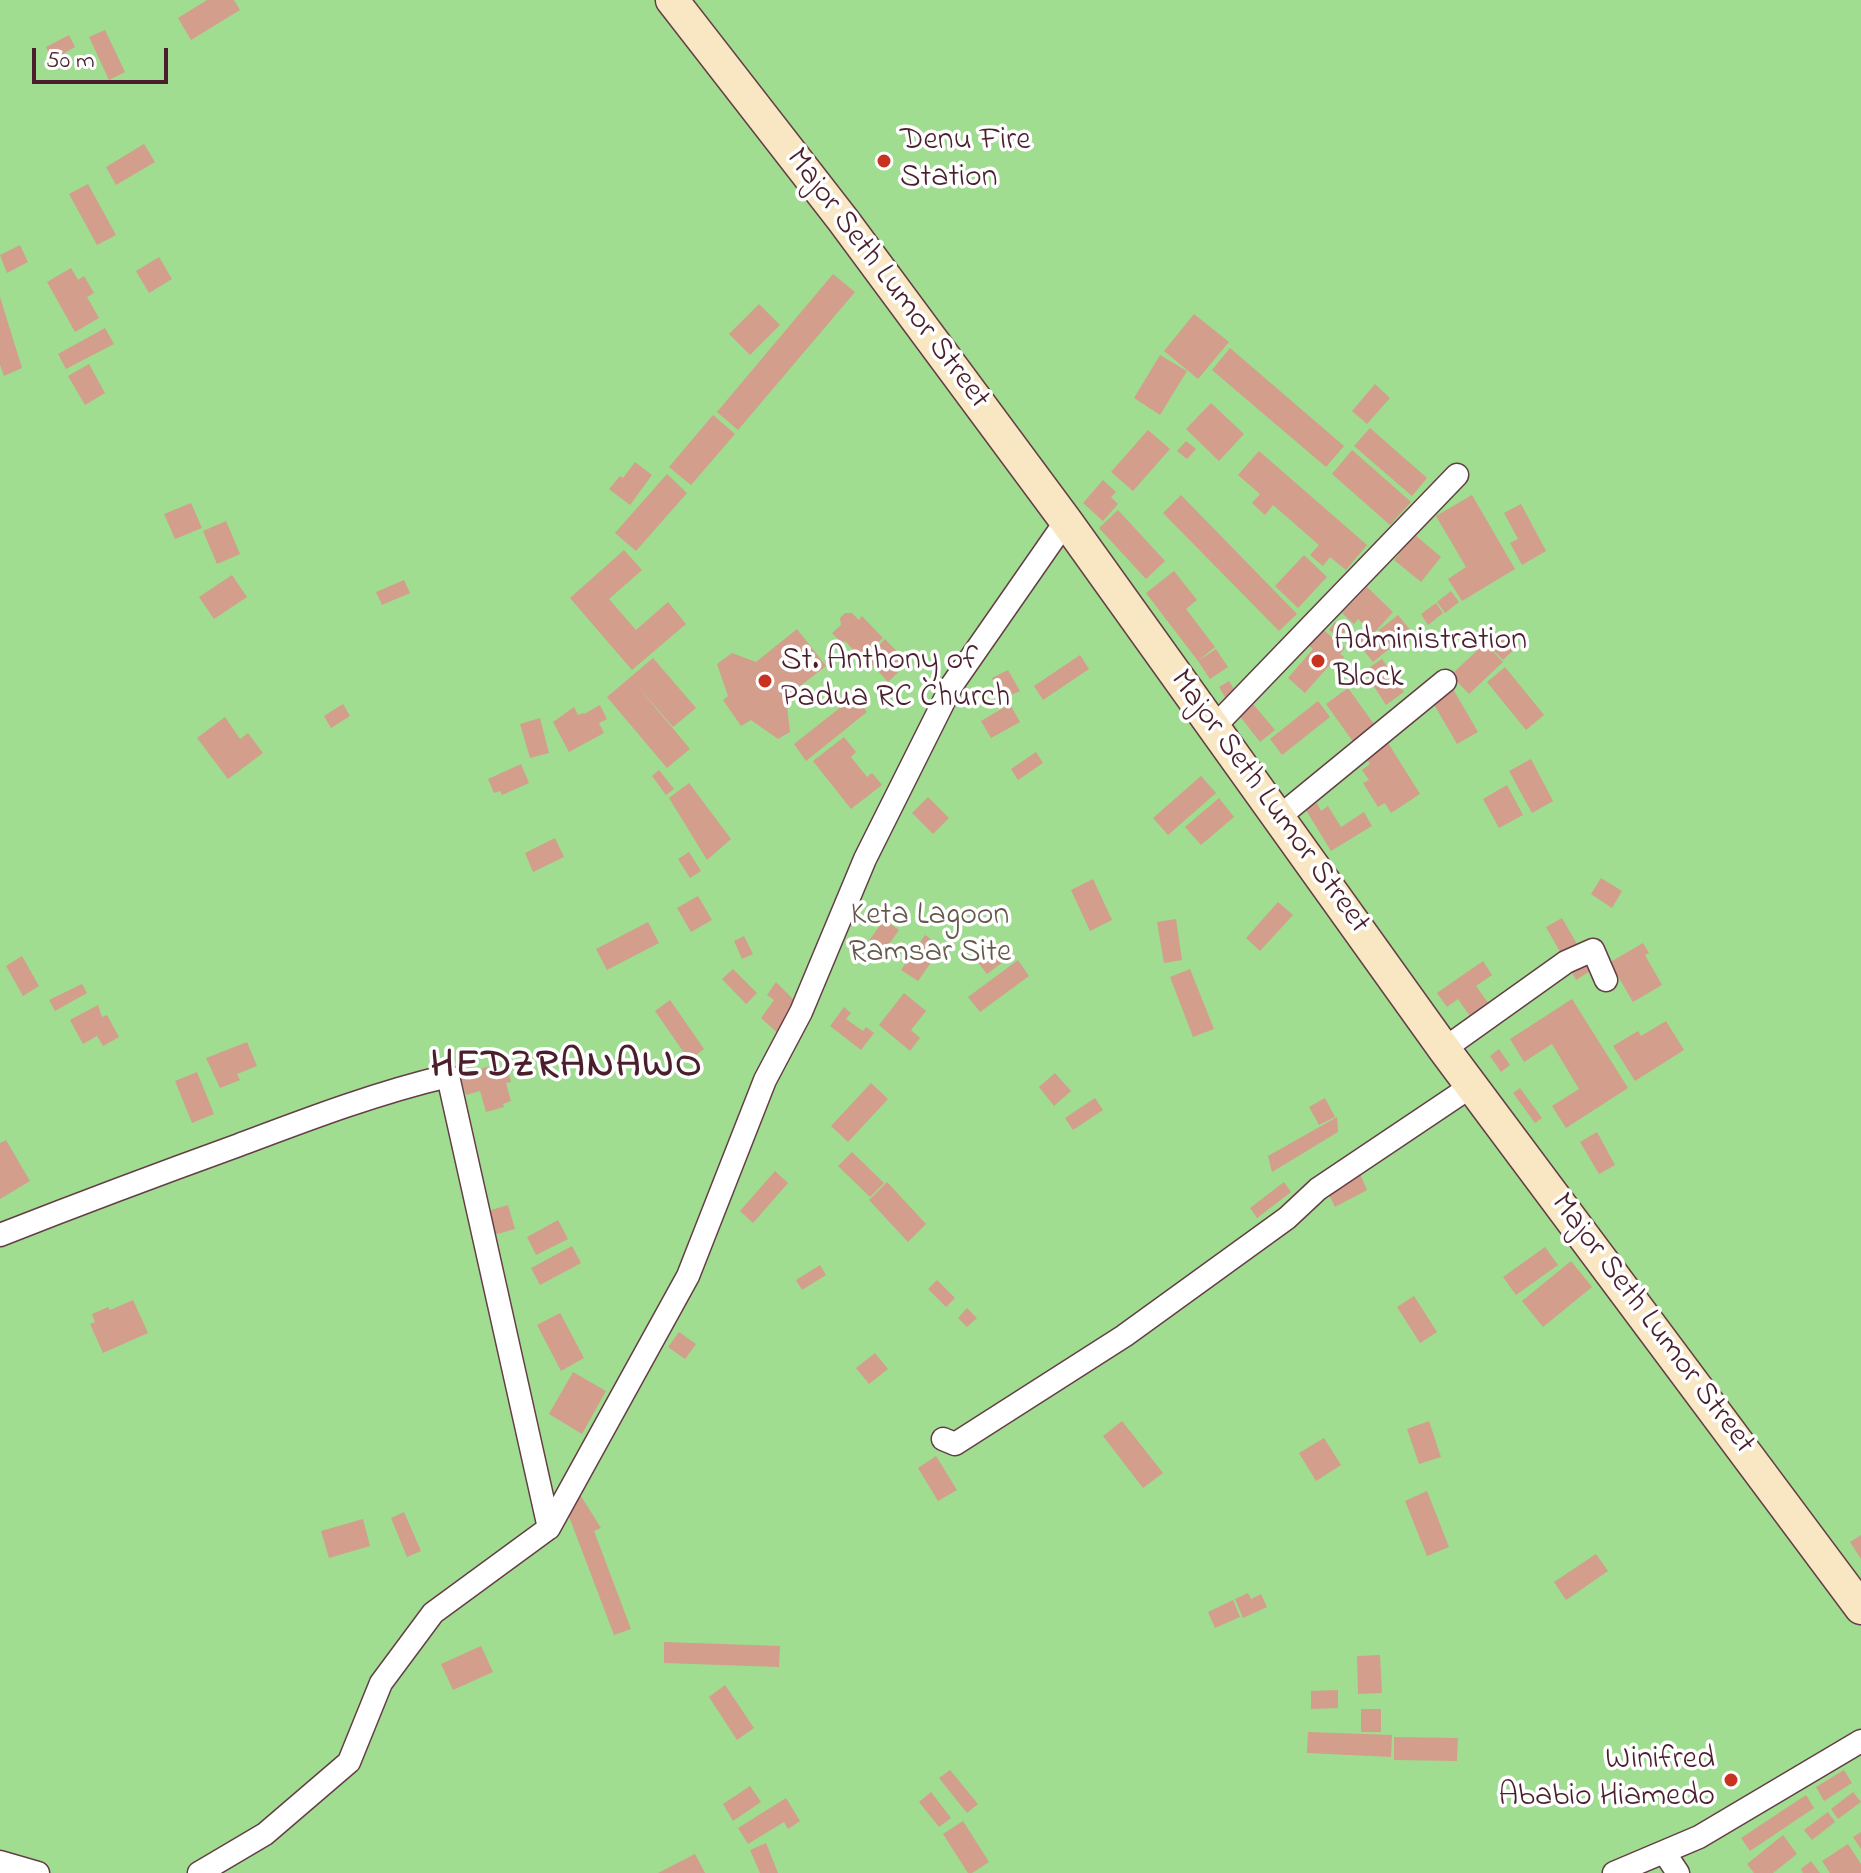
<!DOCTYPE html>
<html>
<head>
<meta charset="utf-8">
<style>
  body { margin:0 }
  #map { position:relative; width:1861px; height:1873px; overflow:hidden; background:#f9eddd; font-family:"Indie Flower",sans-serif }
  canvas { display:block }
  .scale { position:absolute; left:32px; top:48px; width:136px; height:36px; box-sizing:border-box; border:4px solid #4a1f2b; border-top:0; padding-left:10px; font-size:24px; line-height:28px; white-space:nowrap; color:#4a1f2b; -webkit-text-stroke:6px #fff; paint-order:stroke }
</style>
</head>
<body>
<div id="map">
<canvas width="1861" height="1873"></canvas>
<div class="scale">50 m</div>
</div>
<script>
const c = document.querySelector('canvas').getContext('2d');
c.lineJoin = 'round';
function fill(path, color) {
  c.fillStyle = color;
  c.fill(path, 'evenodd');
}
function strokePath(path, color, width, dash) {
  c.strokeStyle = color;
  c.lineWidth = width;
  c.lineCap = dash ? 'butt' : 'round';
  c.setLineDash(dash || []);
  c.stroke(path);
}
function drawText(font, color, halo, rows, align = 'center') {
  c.font = font + ' "Indie Flower",sans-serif';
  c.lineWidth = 7;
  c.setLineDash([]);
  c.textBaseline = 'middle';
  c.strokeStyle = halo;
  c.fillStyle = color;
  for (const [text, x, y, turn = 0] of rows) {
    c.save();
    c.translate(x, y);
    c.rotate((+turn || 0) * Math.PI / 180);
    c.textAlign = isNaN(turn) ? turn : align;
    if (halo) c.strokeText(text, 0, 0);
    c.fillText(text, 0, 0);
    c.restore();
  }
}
fill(new Path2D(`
  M0,0H1861V1873H0Z`), '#a0dd91');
fill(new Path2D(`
  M207,0H234L240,10L191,40L178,18Z
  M105,30L125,72L109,80L89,37Z
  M69,35L75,47L52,60L46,47Z
  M144,144L155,162L116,185L106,167Z
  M88,184L116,235L97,245L69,194Z
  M20,245L28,262L7,273L0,255Z
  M159,257L172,279L149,293L136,271Z
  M71,268L78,280L84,276L94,293L87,297L99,318L75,332L47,282Z
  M833,274L855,292L738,430L717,412Z
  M0,297L22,368L4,376L0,365Z
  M759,304L780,325L750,355L729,334Z
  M1194,314L1229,342L1198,379L1164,351Z
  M105,328L114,344L66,369L58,354Z
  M1230,348L1344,446L1326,467L1212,370Z
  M1160,355L1187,371L1160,415L1134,398Z
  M89,364L105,393L85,405L68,376Z
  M1375,384L1390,398L1367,424L1352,411Z
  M1211,403L1244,434L1219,461L1186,429Z
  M713,415L735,434L691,485L669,467Z
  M1370,428L1427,478L1412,496L1354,446Z
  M1148,430L1170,449L1133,491L1111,472Z
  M1186,441L1196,449L1187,459L1177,451Z
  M1352,450L1411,502L1390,525L1332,474Z
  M1259,451L1367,545L1346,570L1330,557L1323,566L1310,555L1319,545L1273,505L1265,515L1252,503L1260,494L1238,475Z
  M635,462L652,475L630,505L609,489L620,476L623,478Z
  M667,474L687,493L636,551L615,533Z
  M1103,480L1116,492L1111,497L1118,504L1103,521L1083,503Z
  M1181,495L1297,614L1279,631L1163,513Z
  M1472,495L1515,569L1462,601L1448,579L1466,567L1436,516Z
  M191,503L202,528L175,539L164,514Z
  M1521,504L1546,551L1522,565L1510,543L1518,539L1504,513Z
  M1118,510L1165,561L1146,579L1099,528Z
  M226,521L240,554L217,564L203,531Z
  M1415,535L1441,557L1421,582L1394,560Z
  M624,550L642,570L609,599L636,630L668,602L686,624L632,670L570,598Z
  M1304,555L1327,577L1298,608L1275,586Z
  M1174,571L1197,600L1186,609L1215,647L1198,661L1146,593Z
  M232,575L247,597L214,619L199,597Z
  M404,580L410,593L382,605L376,592Z
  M1367,587L1393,612L1374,633L1358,619L1354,624L1342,613Z
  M1451,591L1459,602L1445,613L1437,602Z
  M1436,603L1443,613L1428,625L1421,614Z
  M845,613H852L859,620L862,616L883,638L861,658L845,641L842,644L832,633L841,625L840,618Z
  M1398,615L1411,631L1373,662L1357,642L1368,633L1371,636L1369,638Z
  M1335,622L1346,630L1340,638L1329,630Z
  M1320,627L1345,648L1340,654L1344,657L1339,663L1335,659L1305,693L1288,678L1313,649L1306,642Z
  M797,629L826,666L786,697L790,732L778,739L751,720L741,726L723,700L728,696L717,664L732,653L756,662Z
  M1505,630L1519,645L1503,660L1489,646Z
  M885,639L908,663L888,682L866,658Z
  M1485,643L1503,662L1469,694L1451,675Z
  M1216,649L1228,667L1210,679L1198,661Z
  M1080,655L1089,669L1043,700L1034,686Z
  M653,658L696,708L673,727L634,682L690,749L667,768L607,697Z
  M1382,659L1404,692L1386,705L1364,671Z
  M1505,667L1544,715L1526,730L1487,682Z
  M1008,670L1020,691L1003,699L992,678Z
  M1229,681L1235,691L1225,697L1219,687Z
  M1348,688L1376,727L1354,743L1326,704Z
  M1453,689L1478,732L1457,744L1432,701Z
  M855,696L867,712L806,761L794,744Z
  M1318,701L1330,717L1282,755L1270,739Z
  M343,704L350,716L331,728L324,716Z
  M1010,704L1020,722L991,738L981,721Z
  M1253,704L1275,730L1260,742L1239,715Z
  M600,705L607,719L599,723L604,733L569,752L553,722L574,707L578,715L583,713L584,714Z
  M225,717L240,739L248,733L263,753L228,779L197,738Z
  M540,718L549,753L530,758L520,724Z
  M844,737L856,752L851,757L867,777L872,773L882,785L851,809L813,761Z
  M1388,743L1420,794L1391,813L1385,803L1378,807L1363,783L1369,780L1362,770L1370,764L1366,758Z
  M1036,752L1043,763L1018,780L1011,769Z
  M1531,759L1553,801L1532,813L1509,771Z
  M521,764L529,783L502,795L500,791L494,793L488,779Z
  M659,770L674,789L666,795L652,776Z
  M1201,776L1216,793L1168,835L1153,818Z
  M689,783L731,839L707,860L669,798Z
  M1507,785L1523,815L1499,828L1483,799Z
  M928,797L949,818L933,834L912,813Z
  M1219,798L1234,817L1201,845L1185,827Z
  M1317,803L1321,811L1328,806L1341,827L1364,812L1372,826L1331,851L1306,810Z
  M555,838L564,857L533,872L525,853Z
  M689,852L701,871L690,878L678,859Z
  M1601,878L1622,891L1612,908L1591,894Z
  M1093,879L1112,920L1090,931L1071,890Z
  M698,896L712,920L691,932L677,908Z
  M1278,902L1293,915L1260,951L1246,938Z
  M1562,918L1592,970L1576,980L1546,927Z
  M1176,919L1182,960L1164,963L1157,922Z
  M884,920L899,930L887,947L892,951L885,961L865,946Z
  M648,922L659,943L607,970L596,949Z
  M925,935L942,947L918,981L901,970Z
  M744,936L753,954L742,959L734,941Z
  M1002,941L1012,955L987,974L976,960Z
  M1643,943L1649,953L1645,955L1662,985L1633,1002L1616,973L1613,975L1607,964Z
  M22,956L39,986L23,996L6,966Z
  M1018,960L1029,976L980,1012L968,997Z
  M1483,961L1492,975L1476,986L1494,1011L1476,1025L1458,999L1447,1007L1437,993Z
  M733,969L757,993L746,1004L722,979Z
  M1190,969L1214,1029L1193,1037L1170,977Z
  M776,982L799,1005L780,1035L761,1018L774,1000L767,995Z
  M82,984L87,993L55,1011L49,1000Z
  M904,993L926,1011L911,1030L920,1038L910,1051L879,1025Z
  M1572,999L1628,1088L1566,1128L1552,1106L1579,1089L1552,1044L1524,1062L1510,1039Z
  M670,1000L704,1049L689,1060L655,1011Z
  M98,1005L102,1017L107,1015L119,1037L103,1046L97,1036L83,1044L70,1020Z
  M844,1007L851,1013L846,1019L863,1031L866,1027L874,1033L861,1050L830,1026Z
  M1666,1021L1684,1050L1635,1081L1613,1046L1638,1031L1641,1036Z
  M247,1042L257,1066L237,1074L240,1080L220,1088L206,1058Z
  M1499,1049L1510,1065L1501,1072L1490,1056Z
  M499,1063L502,1072L508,1070L511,1082L506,1083L511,1101L503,1104L504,1107L486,1112L480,1091L466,1095L460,1076Z
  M197,1072L214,1114L192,1123L175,1081Z
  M1055,1073L1071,1091L1054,1106L1039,1087Z
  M871,1083L888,1099L848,1142L831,1126Z
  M1520,1088L1542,1118L1535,1123L1513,1093Z
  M1095,1098L1103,1110L1073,1130L1065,1118Z
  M1325,1098L1335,1117L1319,1125L1309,1107Z
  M1337,1117L1338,1132L1272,1172L1268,1156Z
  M1597,1132L1615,1165L1599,1174L1580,1142Z
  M6,1140L30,1181L0,1199V1143Z
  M852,1152L884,1183L870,1197L838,1166Z
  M775,1171L788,1183L753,1223L740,1211Z
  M1360,1174L1367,1190L1335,1207L1327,1191Z
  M887,1182L926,1224L908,1242L869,1200Z
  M1284,1182L1291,1192L1257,1218L1250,1208Z
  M508,1205L515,1229L490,1236L484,1212Z
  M558,1220L568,1239L536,1255L527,1237Z
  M572,1246L581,1263L540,1285L531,1268Z
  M1545,1247L1558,1265L1516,1295L1503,1277Z
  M1571,1261L1592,1287L1543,1327L1522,1301Z
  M820,1265L826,1275L802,1290L796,1280Z
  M937,1280L955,1298L946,1307L928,1289Z
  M1414,1296L1437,1332L1420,1343L1397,1307Z
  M133,1300L148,1333L103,1353L90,1324L95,1322L92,1314L108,1307L110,1310Z
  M967,1308L977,1318L967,1327L958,1318Z
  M560,1313L584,1358L561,1371L537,1325Z
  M679,1332L696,1344L685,1359L668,1347Z
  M875,1353L888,1369L869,1384L856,1368Z
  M573,1372L606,1391L582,1434L549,1414Z
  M1122,1421L1163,1473L1143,1488L1103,1436Z
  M1429,1421L1441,1457L1419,1464L1407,1429Z
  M1324,1438L1341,1465L1316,1481L1299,1453Z
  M936,1456L957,1490L938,1501L918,1468Z
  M1427,1491L1449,1547L1427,1556L1405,1501Z
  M579,1493L601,1528L594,1531L631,1629L614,1635L565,1506Z
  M404,1512L421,1551L407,1557L391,1518Z
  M363,1519L370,1546L329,1558L321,1531Z
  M1861,1535V1559L1850,1542Z
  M1596,1554L1608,1571L1566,1600L1554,1582Z
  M1248,1593L1251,1599L1261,1594L1267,1607L1243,1618L1235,1599Z
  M1233,1600L1240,1617L1215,1628L1208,1612Z
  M664,1642L780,1646L779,1667L664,1663Z
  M481,1646L493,1672L453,1690L441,1664Z
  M1380,1655L1382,1693L1358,1694L1357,1656Z
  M725,1685L754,1728L737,1740L709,1697Z
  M1338,1690V1708L1311,1709V1691Z
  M1361,1709H1381V1732H1361Z
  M1308,1732L1392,1735L1391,1757L1307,1753Z
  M1394,1737L1458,1738L1457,1761L1394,1760Z
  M950,1770L978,1804L967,1813L939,1778Z
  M1844,1770L1852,1783L1824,1801L1816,1787Z
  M750,1786L761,1802L733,1821L723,1804Z
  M931,1792L951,1818L939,1827L919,1802Z
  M1853,1792L1861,1802L1838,1819L1831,1809Z
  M1806,1795L1814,1808L1750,1851L1741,1838Z
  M786,1798L800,1821L788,1829L784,1822L748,1844L738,1828Z
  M1828,1812L1835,1822L1812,1840L1804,1830Z
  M963,1821L989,1862L972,1873H968L943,1834Z
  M1861,1832V1849L1853,1837Z
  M1783,1835L1797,1854L1773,1873H1754L1747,1864Z
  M766,1843L778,1873H760L750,1850Z
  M1848,1844L1861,1864V1873H1830L1822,1861Z
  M695,1854L705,1873H658Z
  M1811,1861L1820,1873H1803L1801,1869Z`), '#d39e8c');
const street = new Path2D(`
  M1214,727L1457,475
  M1279,817L1445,681
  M1444,1049L1566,962L1593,950L1606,980
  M0,1235C79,1204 159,1174 239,1145C308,1119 376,1093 448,1076L549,1528
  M943,1439L955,1444L1124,1336L1287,1218L1318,1189L1473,1085
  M1664,1852L1678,1873
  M0,1862L38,1873
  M199,1873L265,1834L349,1762L381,1683L433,1613L549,1528L688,1276L765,1080L801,1012L865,859L952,685L1066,521
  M1614,1873L1699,1837L1861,1741`);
const secondary = new Path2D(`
  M672,0L843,220L1066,521L1444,1049L1861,1608`);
strokePath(street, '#643e46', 25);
strokePath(secondary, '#643e46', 35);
strokePath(street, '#fff', 22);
strokePath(secondary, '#f9e7c3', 32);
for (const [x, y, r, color] of [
  [884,161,8,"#c8321e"],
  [1318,661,8,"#c8321e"],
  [765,681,8,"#c8321e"],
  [1731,1780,8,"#c8321e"]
]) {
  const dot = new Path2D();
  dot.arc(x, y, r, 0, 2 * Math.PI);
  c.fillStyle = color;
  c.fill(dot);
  strokePath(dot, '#fff', 3);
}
drawText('32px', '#4a1f2b', '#fff', [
  ["Denu Fire",900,143],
  ["Station",900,180],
  ["Administration",1334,643],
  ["Block",1334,680],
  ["St. Anthony of",781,663],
  ["Padua RC Church",781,700],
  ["Winifred",1715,1762,"right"],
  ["Ababio Hiamedo",1715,1799,"right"]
], 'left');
drawText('32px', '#4a1f2b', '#fff', [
  ["Major Seth Lumor Street",886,280,53],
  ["Major Seth Lumor Street",1268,803,54],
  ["Major Seth Lumor Street",1651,1325,53]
]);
drawText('32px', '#64584a', '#fff', [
  ["Keta Lagoon",930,918],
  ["Ramsar Site",930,955]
]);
c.letterSpacing = '2px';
drawText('bold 40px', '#4a1f2b', '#fff', [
  ["HEDZRANAWO",567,1068]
]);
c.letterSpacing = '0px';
</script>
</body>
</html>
